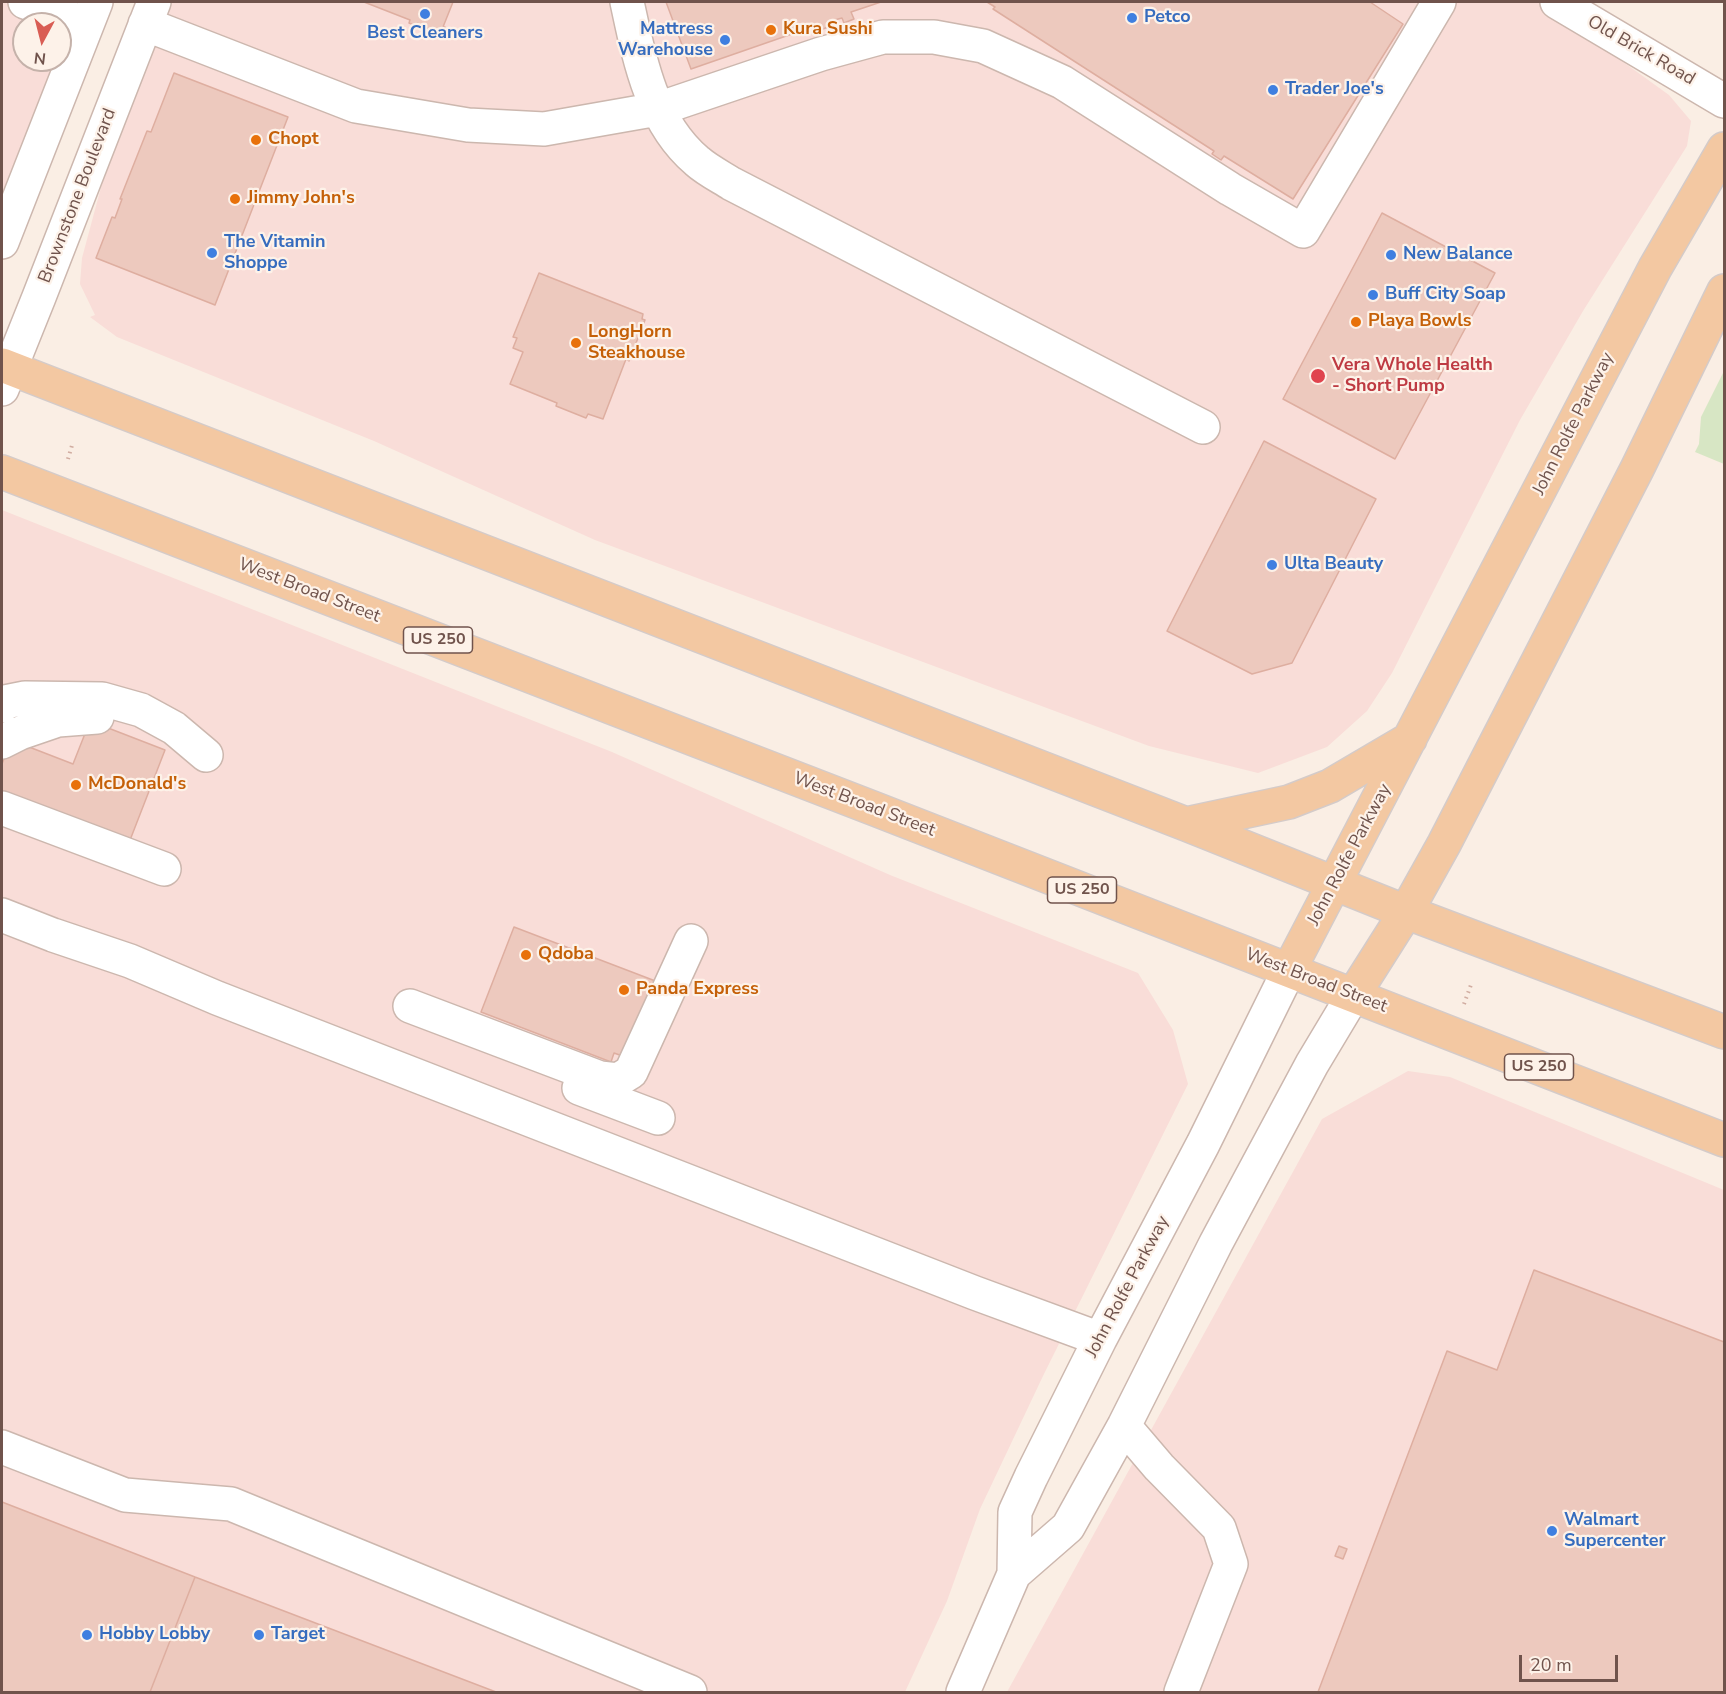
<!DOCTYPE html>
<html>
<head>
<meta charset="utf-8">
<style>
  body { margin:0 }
  #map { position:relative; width:1726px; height:1694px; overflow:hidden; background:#faeee4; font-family:"Nunito Sans",sans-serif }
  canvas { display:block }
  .frame { position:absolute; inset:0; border:3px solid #70534c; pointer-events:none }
  .north { position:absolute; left:12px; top:12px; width:60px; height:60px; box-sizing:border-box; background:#fdf2e9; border:2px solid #c5b2aa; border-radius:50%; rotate:187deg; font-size:16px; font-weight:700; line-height:24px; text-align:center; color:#70534c }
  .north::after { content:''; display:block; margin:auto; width:21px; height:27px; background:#d95d54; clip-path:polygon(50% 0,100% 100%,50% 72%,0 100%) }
  .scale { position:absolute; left:1519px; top:1655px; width:99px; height:27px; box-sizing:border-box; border:3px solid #70534c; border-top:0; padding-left:8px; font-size:18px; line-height:21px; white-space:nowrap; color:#70534c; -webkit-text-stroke:4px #fdf2e9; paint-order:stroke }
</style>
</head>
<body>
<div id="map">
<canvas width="1726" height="1694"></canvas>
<div class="frame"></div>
<div class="north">N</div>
<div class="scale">20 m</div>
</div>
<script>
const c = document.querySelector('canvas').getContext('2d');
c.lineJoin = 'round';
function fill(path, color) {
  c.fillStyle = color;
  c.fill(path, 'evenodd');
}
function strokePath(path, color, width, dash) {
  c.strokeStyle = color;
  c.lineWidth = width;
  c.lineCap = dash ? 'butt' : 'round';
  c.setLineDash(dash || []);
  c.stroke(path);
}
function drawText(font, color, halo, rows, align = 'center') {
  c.font = font + ' "Nunito Sans",sans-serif';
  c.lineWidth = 4.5;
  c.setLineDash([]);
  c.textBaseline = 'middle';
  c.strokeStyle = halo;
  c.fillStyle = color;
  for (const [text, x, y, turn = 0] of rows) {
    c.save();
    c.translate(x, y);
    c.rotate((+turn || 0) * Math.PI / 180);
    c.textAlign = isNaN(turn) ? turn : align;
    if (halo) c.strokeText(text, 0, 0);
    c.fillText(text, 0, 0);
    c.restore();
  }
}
fill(new Path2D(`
  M2,2H96L2,242ZM24,24H60V60H24Z
  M154,2H1540L1669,95L1691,121L1687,146L1583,311L1520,420L1392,673L1367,711L1327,747L1258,773L1149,746L595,540L374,441L117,337L90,317L95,315L80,284L82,258L145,24Z
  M2,510L612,752L890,875L1138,973L1173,1030L1188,1084L1043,1376L980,1509L947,1601L905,1692H2Z
  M1408,1071L1450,1077L1724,1190V1692H1007L1322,1119Z`), '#f9ddd8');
fill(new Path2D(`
  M1724,371V464L1695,452L1699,444L1701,417Z`), '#d7e6c4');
const building = new Path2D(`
  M364,2H453L443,27H445L442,36L417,23L416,26L409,23L410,20Z
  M666,2H881L851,12L854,19L844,23L842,18L827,22L828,27L818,31L815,26L691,69Z
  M987,2H1370L1403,24L1293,199L1224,156L1221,160L1212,154L1214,151L993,9L995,7Z
  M174,73L288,117L215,305L96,258L112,217L115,218L122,199H120L147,131L151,132Z
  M1382,213L1495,273L1395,459L1283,399Z
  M539,273L643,314L642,319L645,320L629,361L626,359L603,419L588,414L586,418L556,406L557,403L510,384L523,352L513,348L517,338L513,337Z
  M1264,441L1376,499L1292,663L1252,674L1167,631Z
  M90,721L165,750L125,853L2,805V764L11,740L73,764Z
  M514,927L658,982L628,1058L614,1053L611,1062L481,1012Z
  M1534,1270L1724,1342V1692H1318L1447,1351L1497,1370Z
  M2,1502L195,1577L150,1692H2Z
  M1339,1546L1347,1549L1343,1559L1335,1556Z
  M195,1577L496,1692H150Z`);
fill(building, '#edc9be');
strokePath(building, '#deaea0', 1.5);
const minor = new Path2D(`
  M25,2L87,24
  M627,2C639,58 651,122 697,161C707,170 721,177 732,184L1203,427
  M1557,2L1724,101
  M145,24L356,106L468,125L544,129L658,109L821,54L883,37H934L983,46L1062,82L1230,189L1303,231L1439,2
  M2,242L96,2
  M2,389L39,297L154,2
  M2,706L5,702L25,698L102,699L141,710L174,728L206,755
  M2,742L20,733L58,720L97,717
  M2,808L164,869
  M2,915L53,935L130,961L217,998L975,1293L1100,1339
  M410,1006L600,1078L618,1080L631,1072L691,941
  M579,1088L658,1118
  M1124,1426L1159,1467L1219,1528L1231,1564L1181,1692
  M2,1447L125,1495L231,1504L690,1692
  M1014,1574L1068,1527L1124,1426L1216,1243L1312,1064L1354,994
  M963,1692L1014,1574L1015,1512L1031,1477L1100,1339L1203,1144L1289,970`);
const major = new Path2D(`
  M2,365L1186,824L1406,912L1724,1032
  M2,472L875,809L1724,1140
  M1186,824L1289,802L1330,786L1410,739
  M1289,970L1655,268L1724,149
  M1354,994L1406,912L1444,844L1637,469L1724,291`);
strokePath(minor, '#ccb7ae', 36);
strokePath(major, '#d4cbc9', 36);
strokePath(new Path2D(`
  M68,459L73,442
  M1464,1004L1472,982`), '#d1ada1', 4, [1.5, 4.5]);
strokePath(minor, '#fff', 33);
strokePath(major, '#f3c8a2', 33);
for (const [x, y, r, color] of [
  [425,14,6,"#3f7fe0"],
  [1132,18,6,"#3f7fe0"],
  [771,30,6,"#e8710a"],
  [725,40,6,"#3f7fe0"],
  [1273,90,6,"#3f7fe0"],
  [256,140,6,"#e8710a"],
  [235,199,6,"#e8710a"],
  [212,253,6,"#3f7fe0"],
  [1391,255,6,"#3f7fe0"],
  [1373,295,6,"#3f7fe0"],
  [1356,322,6,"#e8710a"],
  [576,343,6,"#e8710a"],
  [1318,376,8,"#e0444e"],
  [1272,565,6,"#3f7fe0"],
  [76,785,6,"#e8710a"],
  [526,955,6,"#e8710a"],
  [624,990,6,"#e8710a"],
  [1552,1531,6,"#3f7fe0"],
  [87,1635,6,"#3f7fe0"],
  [259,1635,6,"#3f7fe0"]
]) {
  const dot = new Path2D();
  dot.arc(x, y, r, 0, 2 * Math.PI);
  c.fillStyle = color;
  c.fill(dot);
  strokePath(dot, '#fdf2e9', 2);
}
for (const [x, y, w] of [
  [438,640,69],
  [1082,890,69],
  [1539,1067,69]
]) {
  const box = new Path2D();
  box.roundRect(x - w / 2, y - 13, w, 26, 4.5);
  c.fillStyle = '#fdf2e9';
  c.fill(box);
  strokePath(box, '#70534c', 1.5);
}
drawText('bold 16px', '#70534c', null, [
  ["US 250",438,640],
  ["US 250",1082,890],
  ["US 250",1539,1067]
]);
drawText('bold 18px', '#366cbe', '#fdf2e9', [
  ["Petco",1144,18],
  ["Mattress",713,30,"right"],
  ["Warehouse",713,51,"right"],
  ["Best Cleaners",425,34,"center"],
  ["Trader Joe's",1285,90],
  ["The Vitamin",224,243],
  ["Shoppe",224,264],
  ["New Balance",1403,255],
  ["Buff City Soap",1385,295],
  ["Ulta Beauty",1284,565],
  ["Walmart",1564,1521],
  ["Supercenter",1564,1542],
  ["Hobby Lobby",99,1635],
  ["Target",271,1635]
], 'left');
drawText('bold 18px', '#c56008', '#fdf2e9', [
  ["Kura Sushi",783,30],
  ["Chopt",268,140],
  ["Jimmy John's",247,199],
  ["Playa Bowls",1368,322],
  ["LongHorn",588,333],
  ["Steakhouse",588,354],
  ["McDonald's",88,785],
  ["Qdoba",538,955],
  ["Panda Express",636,990]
], 'left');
drawText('18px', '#70534c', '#fdf2e9', [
  ["Old Brick Road",1641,51,30],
  ["Brownstone Boulevard",78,196,-69],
  ["John Rolfe Parkway",1574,424,-63],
  ["West Broad Street",309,591,21],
  ["West Broad Street",864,805,21],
  ["John Rolfe Parkway",1350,855,-62],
  ["West Broad Street",1316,981,21],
  ["John Rolfe Parkway",1128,1287,-62]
]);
drawText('bold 18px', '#be3a42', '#fdf2e9', [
  ["Vera Whole Health",1332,366],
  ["- Short Pump",1332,387]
], 'left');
</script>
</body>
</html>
